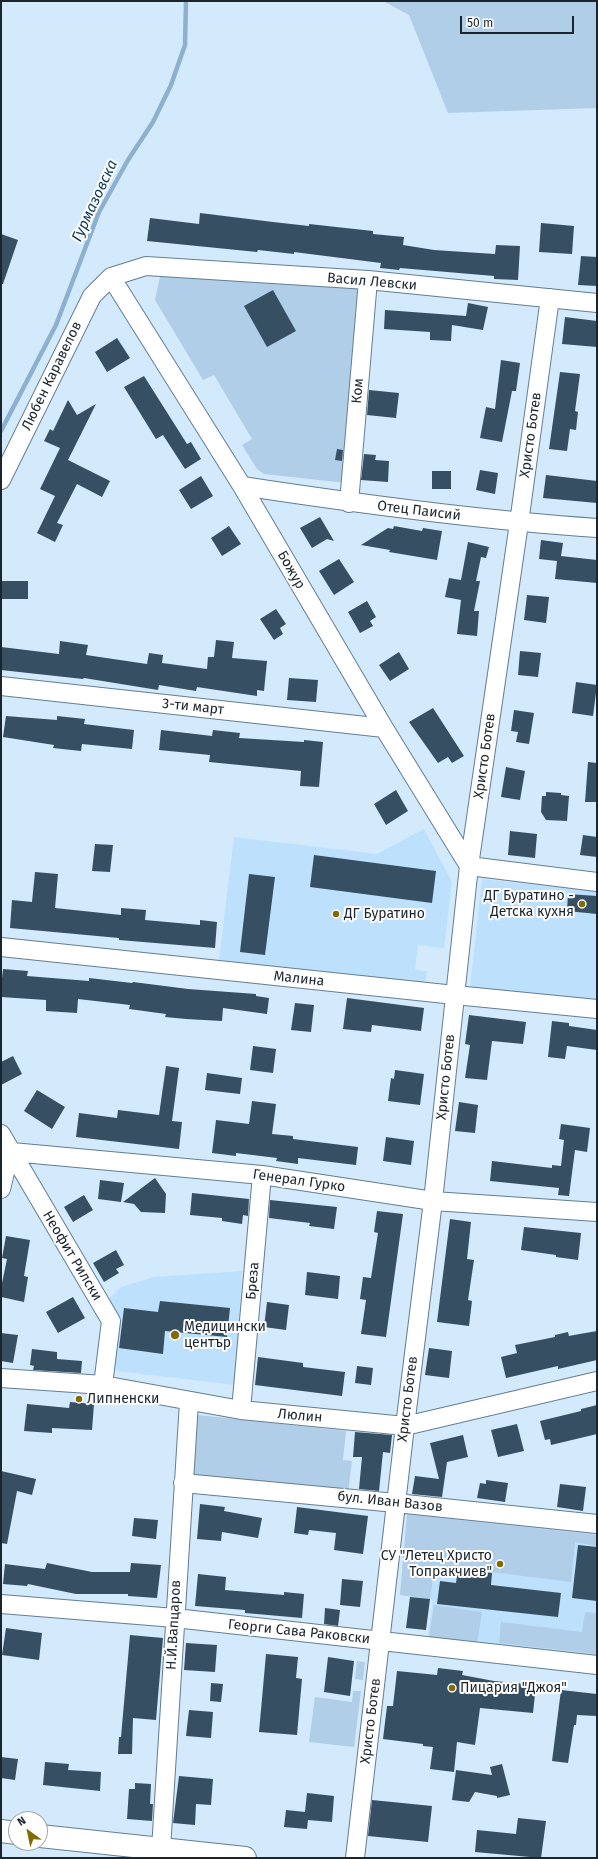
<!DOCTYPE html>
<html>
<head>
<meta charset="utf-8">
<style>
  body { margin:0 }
  #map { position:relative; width:598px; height:1859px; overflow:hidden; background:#d3eafd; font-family:"Fira Sans",sans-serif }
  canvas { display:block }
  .frame { position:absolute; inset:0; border:2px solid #1a252e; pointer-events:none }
  .north { position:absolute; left:8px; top:1811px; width:40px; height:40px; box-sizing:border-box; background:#fff; border:1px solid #a3a8ab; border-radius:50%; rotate:327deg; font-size:11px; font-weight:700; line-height:16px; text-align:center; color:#1a252e }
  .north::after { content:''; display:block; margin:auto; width:14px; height:18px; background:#826b06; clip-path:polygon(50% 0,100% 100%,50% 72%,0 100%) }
  .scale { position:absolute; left:460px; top:16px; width:114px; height:18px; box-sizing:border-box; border:2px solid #1a252e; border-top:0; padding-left:5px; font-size:12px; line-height:14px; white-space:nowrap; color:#1a252e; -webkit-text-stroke:3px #fff; paint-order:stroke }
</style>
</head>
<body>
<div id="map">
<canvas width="598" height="1859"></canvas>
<div class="frame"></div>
<div class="north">N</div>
<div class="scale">50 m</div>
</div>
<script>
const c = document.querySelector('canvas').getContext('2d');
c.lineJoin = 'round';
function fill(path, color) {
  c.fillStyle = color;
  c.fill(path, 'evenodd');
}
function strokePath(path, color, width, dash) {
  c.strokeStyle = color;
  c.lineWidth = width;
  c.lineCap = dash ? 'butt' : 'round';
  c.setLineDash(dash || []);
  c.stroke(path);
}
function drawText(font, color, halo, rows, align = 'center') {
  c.font = font + ' "Fira Sans",sans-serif';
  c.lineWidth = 4;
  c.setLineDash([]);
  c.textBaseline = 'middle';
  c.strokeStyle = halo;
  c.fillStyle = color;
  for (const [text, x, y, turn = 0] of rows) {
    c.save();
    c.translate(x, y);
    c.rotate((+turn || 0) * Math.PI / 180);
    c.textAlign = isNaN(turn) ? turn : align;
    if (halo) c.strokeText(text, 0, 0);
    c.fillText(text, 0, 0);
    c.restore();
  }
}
fill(new Path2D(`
  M424,829L452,882L444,948L418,945L415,970L427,971L425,984L219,960L234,837L377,854Z
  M482,879L597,891V1001L470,987Z
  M242,1271L235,1385L116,1371L109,1299L121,1287L154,1277Z
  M407,1514L597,1532V1660L427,1641L433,1600L400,1595Z`), '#bde0fd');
fill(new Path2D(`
  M383,1H597V108L448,113L409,15Z
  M161,272L368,284L355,484L264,474L257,469L242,445L252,439L214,375L203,380L155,300Z
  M198,1415L346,1431L343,1460L352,1461L348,1493L192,1477Z
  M407,1514L597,1535V1546L575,1542L571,1582L435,1565L430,1599L400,1595Z
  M434,1605L482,1612L477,1644L429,1637Z
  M585,1612L597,1613V1654L499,1643L501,1622L582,1632Z
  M357,1661L365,1662L363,1680L355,1679Z
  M353,1691H361L354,1747L309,1742L315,1697L352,1702Z`), '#b0cee7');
strokePath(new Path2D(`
  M1,431L56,325L99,212L128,160L153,122L171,85L185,45L186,1`), '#8db0ce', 4.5);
fill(new Path2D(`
  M200,213L273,222L309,226V224L373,231V234L404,237L403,245L434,250L495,254L496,245L520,246L518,280L494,279V276L400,268L399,270L380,268L381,263L294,252V254L258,250L257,252L147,241L150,218L199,224Z
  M541,223L574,226L572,254L539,252Z
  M1,234L18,240L3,284H1Z
  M581,256L597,257V286L578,285Z
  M273,290L296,331L267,347L244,306Z
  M468,303L488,307L483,330L452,325L451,341L430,340V332L384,329L385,310L466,316Z
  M565,317L597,321V347L562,344Z
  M117,338L130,358L107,372L95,352Z
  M501,360L520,363L516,391H512L502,442L480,438L486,407L495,409Z
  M560,372L580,374L575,411L578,412L576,430L570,429L567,451L549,449Z
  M144,376L187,444L191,442L201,459L185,469L163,435L156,439L124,387Z
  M369,390L399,393L396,418L367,415Z
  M68,400L77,415L96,404L68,460L110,481L102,497L77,484L57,523L63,525L55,542L37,533L55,496L40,489L60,448L44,441L50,429L53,431Z
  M337,449L343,450L342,461L335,460Z
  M364,454L376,455L375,460L389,461L388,482L361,480Z
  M480,470L498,473L495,494L476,490Z
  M432,471H451V489H432Z
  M546,475L597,481V503L543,498Z
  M201,476L213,496L191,509L179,490Z
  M320,517L334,541L327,539L312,548L300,528Z
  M229,526L241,544L222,556L211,538Z
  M394,526L422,531L423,528L442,531L437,560L389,552L390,550L361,545L388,528L393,529Z
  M541,540L563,543L561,556L597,560V583L555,579L557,561L539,559Z
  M468,542L489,547L486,558L481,557L476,581H480L474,611H479L477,636L457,634L461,600L445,597L449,578L461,580Z
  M339,559L354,582L334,595L319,571Z
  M1,581H28V599H1Z
  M527,595L549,597L546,623L524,620Z
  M367,601L376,617L370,621L373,626L360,633L348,612Z
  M276,609L286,624L280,628L283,634L274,640L260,619Z
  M216,640L234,642L232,658L267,661L264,691L257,690V696L197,687L196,691L159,685L158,690L84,678L83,679L1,670V647L59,654L60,641L88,645L86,655L147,664L149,653L163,655L162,663L207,669L208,657H214Z
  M520,651L541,653L538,677L518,675Z
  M399,652L409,669L390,681L379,665Z
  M289,678L318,680L316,702L287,700Z
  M576,682L597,685L593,716L572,713Z
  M433,708L464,756L452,763L448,757L438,763L409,722Z
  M514,710L534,713L529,744L516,742L518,732L511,731Z
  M6,716L57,720V716L85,719L84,724L134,730L132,749L82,744L81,751L53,748L54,745L3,737Z
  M161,730L212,736L213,730L240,733L239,738L304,742V740L323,742L319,787L300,786L301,771L209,762L210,755L159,750Z
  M588,762L597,763V802H585Z
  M506,767L525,771L520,800L501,797Z
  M396,790L408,811L386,825L374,804Z
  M546,792L561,793V795L569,796L567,821L546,820L541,812L542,796H546Z
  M510,831L537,834L535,858L508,855Z
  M583,835L597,837V857L580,855Z
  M95,844L113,845L110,872L92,871Z
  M314,855L436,871L432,903L310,887Z
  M35,872L58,874L55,908L121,915V908L146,910L145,920L200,925V920L217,922L215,948L119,940V938L10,928L12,900L32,902Z
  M249,874L275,877L265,955L240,952Z
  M568,894L597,896V914L567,911Z
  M3,969L28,971L27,976L89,981V978L132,983L133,982L188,989L256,994V996L269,998L267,1014L223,1008L222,1021L186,1019L165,1017L166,1014L129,1009L130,1005L78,999L77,1013L46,1011V1000L1,997V978H2Z
  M347,998L424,1008L421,1031L372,1025L371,1032L343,1029Z
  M295,1003L314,1005L311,1032L291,1030Z
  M469,1015L526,1022L523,1044L492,1041L487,1080L465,1078L470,1045L465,1044Z
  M552,1021L569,1023V1026L597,1030V1050L567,1046L565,1059L548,1057Z
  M253,1046L276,1049L273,1073L250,1070Z
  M13,1056L22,1074L1,1085V1062Z
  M166,1066L179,1068L172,1121L182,1122L179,1149L76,1137L79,1113L117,1118L118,1110L159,1115Z
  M395,1070L424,1074L420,1105L388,1101L391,1078L394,1079Z
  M207,1073L242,1078L240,1094L205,1090Z
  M37,1090L65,1107L52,1129L24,1111Z
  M252,1101L276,1104L272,1134L293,1136V1139L358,1147L356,1165L298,1158V1164L276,1161L277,1158L236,1153V1156L212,1153L216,1120L249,1124Z
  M459,1102L478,1105L475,1133L455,1131Z
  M561,1124L590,1128L587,1152L575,1150L569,1196L558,1195L559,1188L490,1181L492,1161L552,1168V1165L561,1166L564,1140L559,1139Z
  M386,1137L414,1141L411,1165L383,1161Z
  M155,1178L166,1194L165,1213L141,1212L134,1204L123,1202Z
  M100,1180L124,1183L121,1202L98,1199Z
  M192,1193L249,1199L248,1216L243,1215L242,1224L222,1221V1218L190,1215Z
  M84,1195L93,1210L73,1222L64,1207Z
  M270,1200L337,1207L334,1229L309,1226L310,1223L269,1218Z
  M377,1211L403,1214L386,1337L361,1334L366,1300L360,1299L363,1277L371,1278L378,1233L374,1232Z
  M450,1219L471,1222L467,1259L474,1260L468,1300L472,1301L469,1326L437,1322Z
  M524,1227L581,1233L578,1260L556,1257V1255L521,1250Z
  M6,1236L30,1240L24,1276L28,1277L24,1302L1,1297V1288L7,1259L2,1258Z
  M116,1250L124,1265L116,1269L119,1273L104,1282L93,1263Z
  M307,1272L340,1276L338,1299L305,1295Z
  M73,1297L85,1318L58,1333L46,1312Z
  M160,1301L230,1308L227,1337L165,1331L163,1354L119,1348L124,1308L158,1312Z
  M267,1302L289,1305L286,1330L264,1327Z
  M597,1331V1360L558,1369V1366L506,1378L501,1357L517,1353L515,1345L555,1337V1335L568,1332L569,1336L574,1335Z
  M1,1333L18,1335L13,1363L1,1361Z
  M429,1348L452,1351L449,1378L425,1375Z
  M32,1349L57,1352V1359L82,1361L81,1373L33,1370L34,1366L30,1365Z
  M258,1357L303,1363V1367L345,1372L342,1396L255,1385Z
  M357,1366L373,1368L371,1385L355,1383Z
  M70,1402L94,1404L92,1430L52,1428V1433L24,1431L27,1404L69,1408Z
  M597,1405V1434L551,1445L550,1439L545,1440L540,1421L581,1411V1409Z
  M517,1424L524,1451L498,1457L491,1430Z
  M355,1432L392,1435L390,1453L383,1452L379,1491L359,1489L362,1457H353Z
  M463,1435L468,1457L447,1462L442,1497L412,1494L415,1476L439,1479L430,1443Z
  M1,1471L36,1479L32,1495L17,1491L7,1544L1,1543Z
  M486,1480L508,1483L505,1502L477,1498L480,1483L486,1484Z
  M560,1484L586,1487L583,1511L557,1507Z
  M200,1504L225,1507L224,1511L262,1518L258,1538L222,1532L221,1541L197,1539Z
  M297,1507L368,1516L363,1554L334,1550L336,1533L309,1530L308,1535L294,1533Z
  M134,1518L158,1520L156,1539L132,1536Z
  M578,1545L597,1547V1601L572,1598Z
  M47,1563L92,1572H130L131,1563L161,1565L157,1598L128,1596V1594H76L28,1584L27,1586L3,1584L5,1564L45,1569Z
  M458,1569L492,1573L491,1585L561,1593L558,1617L437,1604L440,1581L456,1583Z
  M198,1574L226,1577L225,1590L284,1595V1592L304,1594L302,1618L245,1613V1610L195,1606Z
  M342,1579L363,1581L360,1607L340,1605Z
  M410,1597L430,1599L426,1630L406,1628Z
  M325,1608L340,1610L338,1626L324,1624Z
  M6,1628L42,1633L39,1660L2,1655Z
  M130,1635L163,1638L156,1720L133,1718L132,1754H118L119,1737H121Z
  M186,1643L217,1645L215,1672L184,1670Z
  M266,1654L298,1657L296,1678L302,1679L297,1735L259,1732Z
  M328,1657L354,1661L350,1696L324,1692Z
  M438,1668L463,1671L462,1675L494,1681L536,1685L533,1713L480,1708L475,1745L457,1742L454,1772L430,1769L433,1747L423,1746V1744L383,1739L387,1706H393L397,1671L437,1675Z
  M211,1683L223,1684L221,1702L210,1701Z
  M561,1690L597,1694V1716L577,1715L576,1725H574L568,1763L552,1761Z
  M189,1710L213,1712L211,1738L186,1736Z
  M1,1757L18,1759L15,1780L1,1778Z
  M45,1762L69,1764L68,1770L101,1772L100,1791L43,1785Z
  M502,1764L510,1795L497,1798V1796L475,1792L469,1802L452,1800L456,1770L492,1775L490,1767Z
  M179,1776L213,1779L211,1805L196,1804L195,1825L173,1823Z
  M135,1783L151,1784L150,1804H153L152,1821L127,1819L129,1789H135Z
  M307,1793L334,1796L332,1822L308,1820L307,1829L284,1827L286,1810L305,1812Z
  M372,1800L432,1806L428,1842L368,1836Z
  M518,1818L546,1821L541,1858L475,1852L477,1830L516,1834Z`), '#374f63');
const street = new Path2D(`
  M111,277L242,486L384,728L469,866L597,882
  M1,480L92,296L111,277L146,266L368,280L597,303
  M242,486C360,504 478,520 597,528
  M349,503L368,280
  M1,686L384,728
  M1,947L455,995L597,1009
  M1,1134L111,1321L103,1385
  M1,1151L262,1175L433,1201L597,1212
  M1,1189L10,1152
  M1,1378L103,1385L241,1410L405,1426L597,1381
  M241,1410L262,1175
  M183,1483L396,1503L597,1524
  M1,1604L175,1618L597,1665
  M161,1849L189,1402
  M355,1858L405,1426L433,1201L469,866L519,523L550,298`);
const secondary = new Path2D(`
  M1,1831L16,1833
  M40,1836L245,1858`);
strokePath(street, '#647d93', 20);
strokePath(secondary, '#647d93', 24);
strokePath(street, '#fff', 18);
strokePath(secondary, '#fff', 22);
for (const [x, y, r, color] of [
  [582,904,4,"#826b06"],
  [336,914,4,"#826b06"],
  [175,1335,5,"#826b06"],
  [79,1399,4,"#826b06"],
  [500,1564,4,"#826b06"],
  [452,1688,4,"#826b06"]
]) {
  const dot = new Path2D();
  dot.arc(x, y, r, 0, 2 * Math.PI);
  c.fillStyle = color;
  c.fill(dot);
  strokePath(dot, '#fff', 1.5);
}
drawText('14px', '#1a252e', '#fff', [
  ["Васил Левски",372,282,5],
  ["Любен Каравелов",52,376,-64],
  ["Ком",358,391,-85],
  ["Христо Ботев",531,435,-82],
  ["Отец Паисий",419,511,7],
  ["Божур",291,570,60],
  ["3-ти март",193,707,6],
  ["Христо Ботев",485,756,-82],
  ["Малина",299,979,6],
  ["Христо Ботев",446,1077,-84],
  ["Генерал Гурко",299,1181,8],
  ["Неофит Рилски",72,1256,59],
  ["Бреза",253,1281,-85],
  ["Христо Ботев",408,1399,-83],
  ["Люлин",300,1416,5],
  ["бул. Иван Вазов",390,1502,6],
  ["Н.Й.Вапцаров",174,1625,-87],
  ["Георги Сава Раковски",299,1632,6],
  ["Христо Ботев",371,1721,-83]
]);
drawText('14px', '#1a252e', '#fff', [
  ["ДГ Буратино -",574,896,"right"],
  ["Детска кухня",574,912,"right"],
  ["ДГ Буратино",344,914],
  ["Медицински",184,1327],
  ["център",184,1343],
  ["Липненски",87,1399],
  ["СУ \"Летец Христо",492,1556,"right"],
  ["Топракчиев\"",492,1572,"right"],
  ["Пицария \"Джоя\"",460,1688]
], 'left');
drawText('italic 15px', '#0f3a58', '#fff', [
  ["Гурмазовска",95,201,-65]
]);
</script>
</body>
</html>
